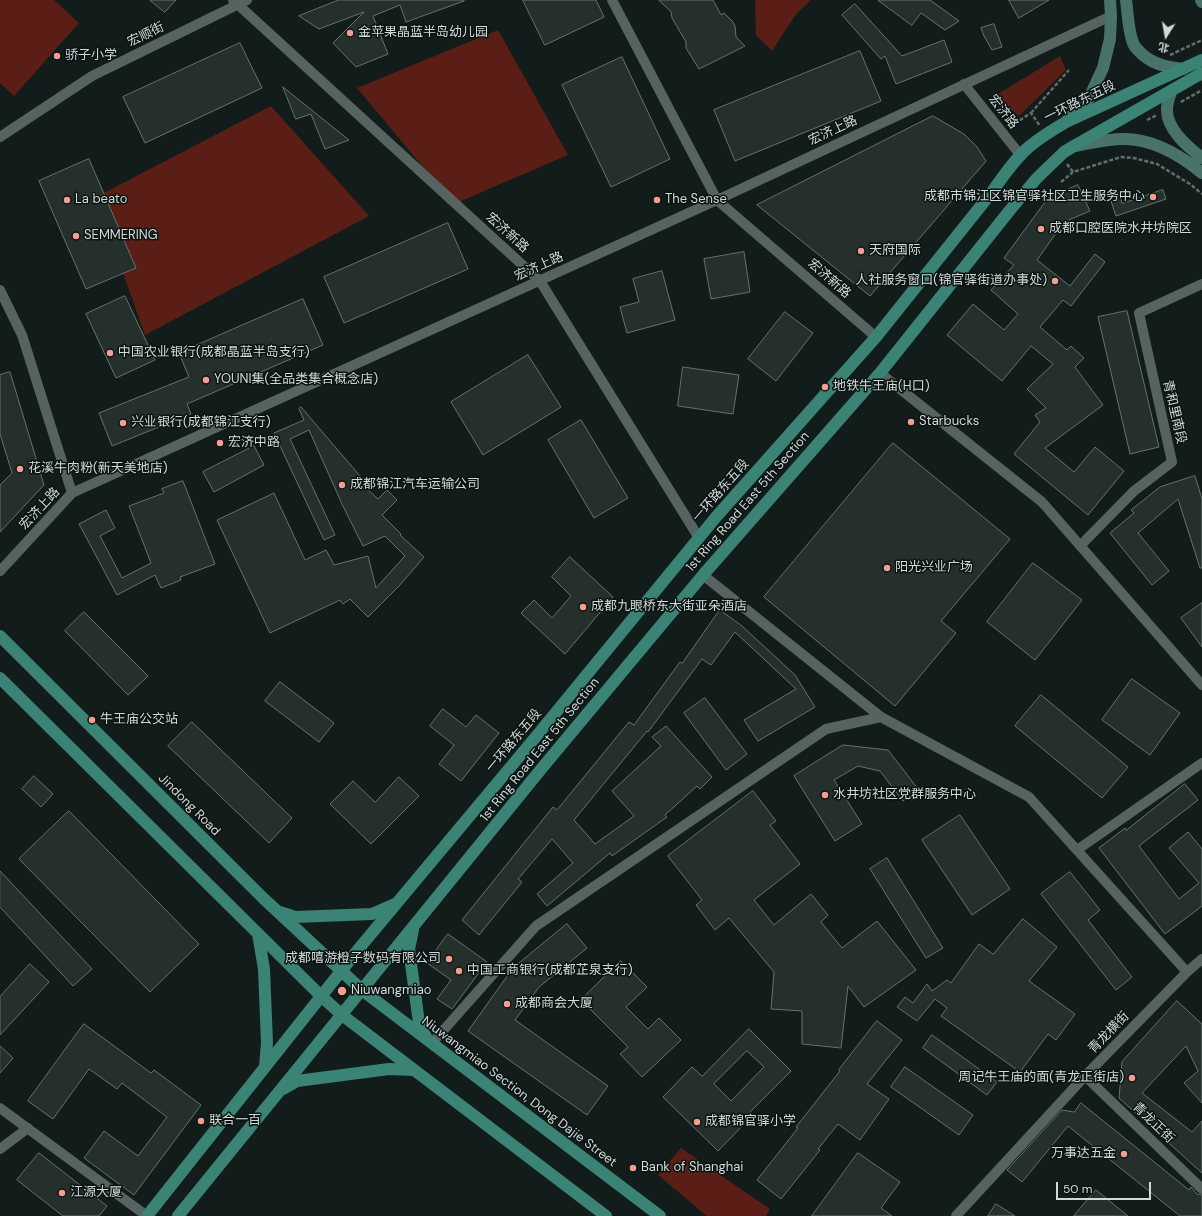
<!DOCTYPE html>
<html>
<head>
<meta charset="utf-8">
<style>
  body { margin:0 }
  #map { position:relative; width:1202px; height:1216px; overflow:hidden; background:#121d1b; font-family:"DM Sans","Noto Sans SC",sans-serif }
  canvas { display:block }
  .north { position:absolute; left:1146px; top:16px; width:40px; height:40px; -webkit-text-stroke:3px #0a1412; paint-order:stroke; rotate:191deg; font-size:11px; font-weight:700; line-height:16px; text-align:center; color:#d2d9d7 }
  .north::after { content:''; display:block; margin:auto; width:14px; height:18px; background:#d2d9d7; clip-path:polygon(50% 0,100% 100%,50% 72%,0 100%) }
  .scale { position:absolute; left:1056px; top:1182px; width:95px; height:18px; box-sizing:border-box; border:2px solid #d2d9d7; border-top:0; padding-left:5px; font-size:12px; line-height:14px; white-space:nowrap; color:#d2d9d7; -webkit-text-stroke:3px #0a1412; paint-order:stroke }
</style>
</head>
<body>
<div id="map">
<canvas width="1202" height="1216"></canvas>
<div class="north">北</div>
<div class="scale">50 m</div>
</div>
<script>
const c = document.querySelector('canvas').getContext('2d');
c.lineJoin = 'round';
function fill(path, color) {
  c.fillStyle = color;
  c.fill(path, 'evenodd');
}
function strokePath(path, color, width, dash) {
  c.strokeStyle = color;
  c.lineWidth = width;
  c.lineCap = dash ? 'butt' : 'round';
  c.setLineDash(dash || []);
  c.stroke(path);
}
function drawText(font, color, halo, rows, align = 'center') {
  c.font = font + ' "DM Sans","Noto Sans SC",sans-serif';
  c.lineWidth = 3;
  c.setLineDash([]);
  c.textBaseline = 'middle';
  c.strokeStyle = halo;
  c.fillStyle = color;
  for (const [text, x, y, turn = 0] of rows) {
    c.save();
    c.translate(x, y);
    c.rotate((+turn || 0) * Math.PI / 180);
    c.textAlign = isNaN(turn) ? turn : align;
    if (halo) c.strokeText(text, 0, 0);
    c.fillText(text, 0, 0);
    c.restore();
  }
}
fill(new Path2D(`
  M0,0H54L79,23L14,96L0,83Z
  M755,0H811L796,14L772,51L756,35Z
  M498,30L568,155L454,204L357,88Z
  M1060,56L1066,70L1019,116L995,96Z
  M271,106L369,216L145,335L96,197Z
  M681,1148L770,1209L766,1216H707L658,1175Z`), '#5a1e16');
const building = new Path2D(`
  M150,0H176L165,12Z
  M339,0H464V1L406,22L400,5L373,16L388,54L356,67L333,43L364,12L319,29L299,16Z
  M523,0H596L604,17L545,45Z
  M659,0H713L721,15L724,13L732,21L735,26L736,37L745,46L699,69L686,48V42L672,18L671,12Z
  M878,0H930L959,21L945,30L921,13L912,25Z
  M1009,0H1049L1019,18Z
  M855,4L902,56L944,40L952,62L896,84L885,56L881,59L842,15Z
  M994,24L1002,47L992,50L984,36L981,28Z
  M240,43L262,88L145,143L123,97Z
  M860,51L881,101L735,161L714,110Z
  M622,57L670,159L611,187L562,85Z
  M283,87L309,108L349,140L325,149L311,114L296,119Z
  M933,116L964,134L977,147L986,161L870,296L757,205Z
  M89,159L136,268L86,289L39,181Z
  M1078,185L1090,211L1064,222L1037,260L1070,286L1095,254L1105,262L1071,306L1063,300L1040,327L1067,350L1071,346L1084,358L1075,367L1103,405L1045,448L1074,472L1095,447L1124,471L1088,515L1014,454L1040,422L1035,415L1046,408L1027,389L1053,364L1031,346L1002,381L947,335L973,304L1004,330L1018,314L991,290L1014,265L1004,258L1048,198Z
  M1163,190L1166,199L1116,216L1109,195L1119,192L1122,203Z
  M448,223L468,269L344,323L324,277Z
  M744,252L750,292L711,299L704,259Z
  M662,271L675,320L627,333L620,307L639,302L633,279Z
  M125,296L155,360L116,378L86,314Z
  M303,299L323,345L187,404L191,414L112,446L99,413L189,377L179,353Z
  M1127,311L1159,447L1130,454L1098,317Z
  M785,312L813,333L776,381L748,359Z
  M528,355L561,407L483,455L451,402Z
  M683,367L739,375L733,414L678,406Z
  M10,372L44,485L0,532V485L12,473L0,434V375Z
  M301,407L360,476L356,479L378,499L387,490L397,500L382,515L401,534L400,535L424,557L399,586L368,617L350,599L343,604L340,600L270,633L217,520L274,493L305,560L326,550L334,565L368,556L376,588L405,556L385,536L363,546L342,504L309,430L290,439L335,535L324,540L274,433L304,420L299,409Z
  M581,420L628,498L594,518L548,440Z
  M893,443L1010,539L941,621L956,633L895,706L764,597Z
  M254,446L264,465L214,492L203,472Z
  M1195,476L1202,499V568H1200L1178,499L1138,533L1169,571L1152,585L1110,533L1134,513L1131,510L1160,487Z
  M183,481L215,564L180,577L181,580L161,588L155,575L117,595L79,524L106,510L115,528L100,536L122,578L151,563L129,506L164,493L162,489Z
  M570,557L613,597L565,654L521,613L534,600L552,618L571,596L552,577Z
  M1033,563L1082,600L1035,660L987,622Z
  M1202,603V647L1181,618Z
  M720,610L742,626L795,675L815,707L758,741L744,720L796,689L735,632L711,665L702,659L648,732L647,731L574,820L595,844L634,816L612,791L661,746L652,737L666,726L712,777L700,789L697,786L665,815L667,817L612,856L610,853L547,906L537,894L573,863L552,839L518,879L522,882L479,935L462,920L553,807L557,810L629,722L634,725L680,662L682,663Z
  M84,612L148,676L128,695L65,631Z
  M1132,679L1180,713L1150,755L1102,720Z
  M280,682L334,723L319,742L265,701Z
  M1041,695L1128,767L1102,798L1015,726Z
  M705,698L747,754L726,770L684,713Z
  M443,709L466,727L476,715L499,733L461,781L439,764L454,745L430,726Z
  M192,722L292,818L269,843L168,746Z
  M843,745L888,750L918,789L903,801L880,771L858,766L834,780L862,824L835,841L794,776Z
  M34,776L53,794L41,807L22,789Z
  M399,777L419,796L371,844L330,804L353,781L375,802Z
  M1185,784L1198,800L1139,846L1179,899L1199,883L1169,848L1188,832L1202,849V906L1165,934L1099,848L1125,828L1126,830Z
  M753,791L776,821L770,825L800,864L754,900L774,925L811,894L828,915L821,922L842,948L877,921L916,970L864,1007L848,986L841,1048L802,1044V1011L771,1009L774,972L729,918L715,930L696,905L702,900L668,856Z
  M69,811L199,944L150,992L19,859Z
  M960,815L1010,889L972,915L922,840Z
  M887,858L943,948L926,958L870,869Z
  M0,871L92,969L73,986L0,907Z
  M1070,872L1100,910L1088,920L1132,977L1116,990L1041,894Z
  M1023,919L1057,947L1029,981L1075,1014L1056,1040L1048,1034L1020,1072L941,1016L947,1008L935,999L917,1021L897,1007L905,997L913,1003L927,984L932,991L947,980L951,983L979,944L993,954Z
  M567,924L587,948L539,987L515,1020L608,1086L587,1115L468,1031L513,968Z
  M448,934L487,962L452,1009L437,999L451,980L427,963Z
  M621,961L647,987L626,1007L648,1029L659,1018L681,1040L642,1077L620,1054L628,1047L581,1000Z
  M30,964L49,982L0,1035V997Z
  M1177,1001L1202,1024V1103L1184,1083L1198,1071L1186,1046L1142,1093L1192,1132L1202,1121V1173L1119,1098L1122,1062Z
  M877,1021L902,1040L867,1084L889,1099L860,1140L838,1124L818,1149L820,1150L781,1199L757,1180L798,1128L796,1127L840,1071L839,1070Z
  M84,1024L151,1073L154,1070L201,1105L134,1195L84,1158L104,1131L138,1156L167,1117L122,1083L117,1089L89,1069L53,1119L28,1101Z
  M749,1029L791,1071L746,1116L749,1119L718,1151L663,1097L692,1067L702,1076ZM747,1051L764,1067L731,1101L714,1084Z
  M932,1035L997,1082L987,1095L923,1048Z
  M0,1046L13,1058L0,1073Z
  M905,1067L973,1115L959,1135L891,1087Z
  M1081,1103L1189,1190L1191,1187L1197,1194L1202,1195V1216H1180L1068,1126L1022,1182L1007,1170L1062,1110L1074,1112Z
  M39,1153L107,1206L99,1216H63L17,1180Z
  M858,1153L900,1182L881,1208L892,1216H812Z
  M1096,1190L1128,1216H1074Z
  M996,1204L1015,1216H988Z`);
fill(building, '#25302d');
strokePath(building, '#65726e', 1);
strokePath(new Path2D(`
  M1170,55L1202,40
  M1181,102L1202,90
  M998,103L1017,122L1031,113L1040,126
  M1031,113L1069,70
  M1147,120L1157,115
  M1067,164L1073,172L1121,157L1134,158L1157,164L1190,184L1202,194
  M1061,182L1073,172`), '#646d6b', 2.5, [4, 2]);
strokePath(new Path2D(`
  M233,0L540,281L699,538
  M612,0L717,200L876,337
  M964,84L1021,156
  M0,137L92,76L247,0
  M0,290L22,335L72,493
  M880,373L1042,502L1202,685
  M1080,546L1134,491L1172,462L1139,313L1202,284
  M0,571L72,493L717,200L1111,16
  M703,575L881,717L1029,797L1187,972
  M1077,850L1202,763
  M432,1043L536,926L826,729L881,717
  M1085,1076L1202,1189
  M0,1108L147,1216
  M0,1149L28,1128
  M956,1216L1085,1076L1187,972L1202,959`), '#576360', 10);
strokePath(new Path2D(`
  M1126,0C1128,14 1128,30 1133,43C1134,46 1136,48 1138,50C1150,64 1166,67 1183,69
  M1201,0L1202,2
  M1171,91C1170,96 1167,103 1167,109C1166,129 1188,147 1202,158
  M1066,122L1089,98L1103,68L1110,39L1111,16L1110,0
  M1075,146C1091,143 1108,139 1124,139C1153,139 1180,155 1202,173`), '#49736a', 12);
strokePath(new Path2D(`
  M0,636L263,898L363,991L660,1216
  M0,678L321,996L342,1015L606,1216
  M280,912L295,917L372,914L395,904
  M413,930L409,949L419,1023L426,1037
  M258,934L264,969L267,1043L265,1067
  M283,1089L297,1081L389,1069L413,1070
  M147,1216L361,946L539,733L716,517L876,337L988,197C1001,180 1013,160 1030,146C1041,137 1054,129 1066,122L1202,60
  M178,1216L542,768L703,575L880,373L1010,210L1037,178L1064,152L1074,146L1202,73`), '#3b8375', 12);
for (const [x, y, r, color] of [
  [350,33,4,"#f59d8e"],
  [57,56,4,"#f59d8e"],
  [1153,197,4,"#f59d8e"],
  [67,200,4,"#f59d8e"],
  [657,200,4,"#f59d8e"],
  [1041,229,4,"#f59d8e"],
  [76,236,4,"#f59d8e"],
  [861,251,4,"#f59d8e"],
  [1055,281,4,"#f59d8e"],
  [110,353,4,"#f59d8e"],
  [206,380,4,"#f59d8e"],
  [825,387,4,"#f59d8e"],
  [911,422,4,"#f59d8e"],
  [123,423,4,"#f59d8e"],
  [220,443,4,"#f59d8e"],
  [20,469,4,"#f59d8e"],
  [342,485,4,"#f59d8e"],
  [887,568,4,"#f59d8e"],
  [583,607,4,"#f59d8e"],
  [92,720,4,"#f59d8e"],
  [825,795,4,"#f59d8e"],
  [449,959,4,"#f59d8e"],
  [459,971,4,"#f59d8e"],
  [342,991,5,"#f59d8e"],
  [507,1004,4,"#f59d8e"],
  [1132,1078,4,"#f59d8e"],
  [201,1121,4,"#f59d8e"],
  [697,1122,4,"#f59d8e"],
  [1124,1154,4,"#f59d8e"],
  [633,1168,4,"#f59d8e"],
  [62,1193,4,"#f59d8e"]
]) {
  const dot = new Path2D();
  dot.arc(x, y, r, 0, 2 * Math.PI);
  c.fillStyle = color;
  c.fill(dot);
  strokePath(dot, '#0a1412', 1.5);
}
drawText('13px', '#d2d9d7', '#0a1412', [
  ["金苹果晶蓝半岛幼儿园",358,33],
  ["骄子小学",65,56],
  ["成都市锦江区锦官驿社区卫生服务中心",1145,197,"right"],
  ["La beato",75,200],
  ["The Sense",665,200],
  ["成都口腔医院水井坊院区",1049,229],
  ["SEMMERING",84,236],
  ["天府国际",869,251],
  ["人社服务窗口(锦官驿街道办事处)",1047,281,"right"],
  ["中国农业银行(成都晶蓝半岛支行)",118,353],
  ["YOUNI集(全品类集合概念店)",214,380],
  ["地铁牛王庙(H口)",833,387],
  ["Starbucks",919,422],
  ["兴业银行(成都锦江支行)",131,423],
  ["宏济中路",228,443],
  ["花溪牛肉粉(新天美地店)",28,469],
  ["成都锦江汽车运输公司",350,485],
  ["阳光兴业广场",895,568],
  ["成都九眼桥东大街亚朵酒店",591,607],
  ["牛王庙公交站",100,720],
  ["水井坊社区党群服务中心",833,795],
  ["成都嘻游橙子数码有限公司",441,959,"right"],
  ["中国工商银行(成都芷泉支行)",467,971],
  ["Niuwangmiao",351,991],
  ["成都商会大厦",515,1004],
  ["周记牛王庙的面(青龙正街店)",1124,1078,"right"],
  ["联合一百",209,1121],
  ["成都锦官驿小学",705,1122],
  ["万事达五金",1116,1154,"right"],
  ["Bank of Shanghai",641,1168],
  ["江源大厦",70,1193]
], 'left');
drawText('13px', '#d2d9d7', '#0a1412', [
  ["宏顺街",146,35,-26],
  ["一环路东五段",1080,102,-26],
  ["宏济路",1003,112,52],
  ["宏济上路",833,131,-25],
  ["宏济新路",507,233,42],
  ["宏济上路",539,267,-24],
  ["宏济新路",829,279,41],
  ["青和里南段",1174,412,77],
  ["一环路东五段",721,491,-49],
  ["1st Ring Road East 5th Section",748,502,-49],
  ["宏济上路",40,509,-47],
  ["一环路东五段",514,741,-50],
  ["1st Ring Road East 5th Section",540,750,-51],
  ["Jindong Road",189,805,45],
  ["青龙横街",1109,1033,-46],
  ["Niuwangmiao Section, Dong Dajie Street",519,1092,37],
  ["青龙正街",1153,1123,44]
]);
</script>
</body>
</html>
